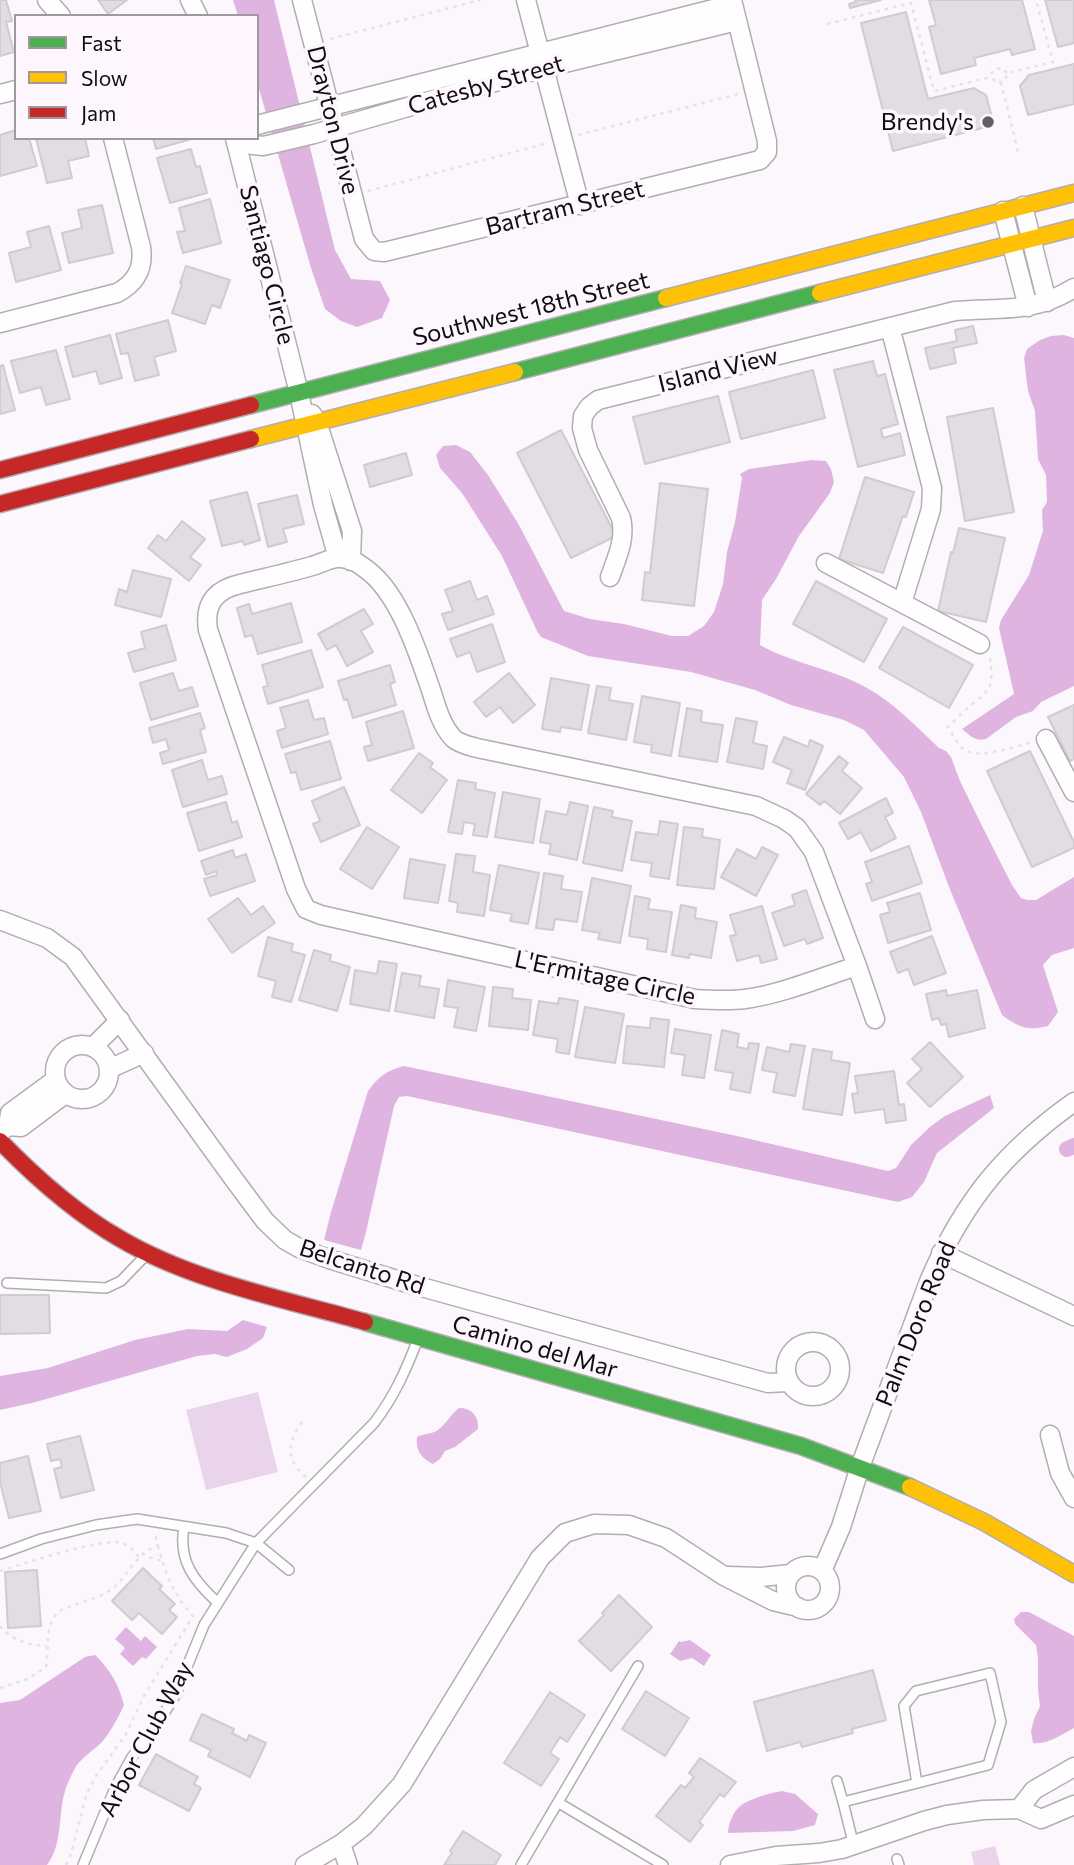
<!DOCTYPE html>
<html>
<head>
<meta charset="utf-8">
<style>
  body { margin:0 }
  #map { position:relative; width:1074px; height:1865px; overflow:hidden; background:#fcf7fc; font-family:Commissioner,sans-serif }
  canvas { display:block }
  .legend { position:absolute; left:14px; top:14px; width:245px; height:126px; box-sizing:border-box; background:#fdf6fd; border:2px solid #9f989f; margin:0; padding:9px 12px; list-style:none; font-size:21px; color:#110c11 }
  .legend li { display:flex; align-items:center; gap:14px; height:35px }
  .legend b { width:35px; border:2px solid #9f989f }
</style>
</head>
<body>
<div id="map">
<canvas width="1074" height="1865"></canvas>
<ul class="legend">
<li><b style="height:9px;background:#4caf50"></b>Fast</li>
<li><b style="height:9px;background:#ffc107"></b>Slow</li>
<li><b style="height:9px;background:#c62828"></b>Jam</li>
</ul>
</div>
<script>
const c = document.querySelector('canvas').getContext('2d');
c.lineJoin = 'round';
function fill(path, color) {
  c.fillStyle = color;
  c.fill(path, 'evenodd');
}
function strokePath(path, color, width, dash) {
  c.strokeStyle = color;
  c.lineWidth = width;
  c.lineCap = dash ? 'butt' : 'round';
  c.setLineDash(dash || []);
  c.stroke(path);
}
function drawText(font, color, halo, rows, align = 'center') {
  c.font = font + ' Commissioner,sans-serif';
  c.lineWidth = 7;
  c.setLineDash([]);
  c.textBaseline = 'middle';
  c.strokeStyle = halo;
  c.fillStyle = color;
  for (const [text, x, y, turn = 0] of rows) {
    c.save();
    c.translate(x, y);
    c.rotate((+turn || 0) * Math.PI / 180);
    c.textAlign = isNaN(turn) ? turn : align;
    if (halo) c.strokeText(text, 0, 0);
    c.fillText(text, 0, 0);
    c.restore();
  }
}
fill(new Path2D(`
  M258,1392L278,1472L206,1490L186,1410Z
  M995,1846L1000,1865H974L971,1852Z`), '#ead4ec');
fill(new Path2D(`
  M233,0H274L335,250L351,279L380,281L390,300L382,318L357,327L341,321L325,309L311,268L257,82V16H238Z
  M1064,335L1074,338V686L1041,702L1033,711L1016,717L986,739C976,742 969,735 962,729L1014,694L999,628L1001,620L1029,575L1043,531L1042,510L1047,502L1046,475L1038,459L1035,411L1028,391L1024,358L1027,349L1040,340L1051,336Z
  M456,445L470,452L488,475L519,525L564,611L590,619L624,624L672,636H688L704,626L714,612L723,584L727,552L735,522L742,478L740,474L749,469L812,460L826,461L831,469L834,482L830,493L799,536L776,579L762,600L760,645C794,664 834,669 867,688C894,703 917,727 939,748L946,751L951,757L960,781L984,830L1012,885L1021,898L1027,900H1036L1074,877V948L1052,955L1043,965L1058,1012L1048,1026C1027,1031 1020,1028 1002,1015L949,887L921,812L904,777L864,730L844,720L791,705L755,690L691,672L588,656L541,637L537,631L502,556L462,493L440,468L436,455L443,446Z
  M404,1066L737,1136L888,1171L896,1168L911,1145L931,1126L945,1116L990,1095L994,1108L937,1153L924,1182L912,1197L898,1202L407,1096L399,1097L394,1106L366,1232L361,1250L324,1240L331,1212L368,1091C378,1077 387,1070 404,1066Z
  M243,1320L267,1327L263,1338L247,1349L227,1357L215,1354L197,1356L36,1402L0,1410V1376L48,1368L135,1340L188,1329L227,1331Z
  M459,1408C472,1408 479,1416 478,1429L455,1447L445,1451L440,1459L433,1464C422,1459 415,1450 417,1437C424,1433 432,1435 439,1429C446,1424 451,1414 459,1408Z
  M1021,1612H1029L1074,1636V1728C1062,1734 1048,1745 1033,1743L1031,1731L1034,1719L1040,1706L1038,1690V1658L1036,1645L1015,1624L1014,1619Z
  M126,1627L141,1641L145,1636L157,1647L146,1659L142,1657L133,1666L120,1654L125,1648L115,1639Z
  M690,1640L711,1655L704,1666L692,1658L680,1661L670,1654L679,1641L681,1642Z
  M95,1655C110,1669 119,1685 124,1705C118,1718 111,1732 101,1743C92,1752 80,1758 74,1770C71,1776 67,1784 65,1791C58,1814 63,1844 47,1865H0V1703L20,1700L85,1657Z
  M782,1791L795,1794L818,1814L815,1825L793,1831L728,1833C728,1825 733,1812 739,1807C748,1799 770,1793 782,1791Z`), '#dfb4e1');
strokePath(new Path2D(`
  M1067,1149L1074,1146`), '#dfb4e1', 16);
const building = new Path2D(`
  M0,0H6L12,21L6,22L14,52L0,56Z
  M98,0H127L108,14Z
  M855,0H881L850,8L849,4L856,2Z
  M929,0H1022L1035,49L1012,55L1010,49L974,58L976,65L941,74L929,27L936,25Z
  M1045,0H1074V43L1058,47Z
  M906,12L928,99L974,88L986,95L994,125L893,151L861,23Z
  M1074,64V104L1028,115L1020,86L1029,75Z
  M16,130V138H29L37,166L0,176V135Z
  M36,138H85L89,156L68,161L72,178L47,183Z
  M153,138H195L156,149Z
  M191,149L196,167L200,166L207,193L170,203L157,158Z
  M210,199L221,243L183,253L177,232L185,231L179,208Z
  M102,205L113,253L69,263L62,233L82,228L78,210Z
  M49,226L61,270L16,282L9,253L31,247L27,232Z
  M186,266L230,280L220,308L212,305L205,324L172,313L182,284L180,283Z
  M168,320L176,351L154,357L159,375L135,381L128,353L121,354L116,334Z
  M973,326L977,343L953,348L956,363L930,369L925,348L957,341L955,330Z
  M110,335L122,378L100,384L96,371L73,377L65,347Z
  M56,350L70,399L46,405L41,387L20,393L11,361Z
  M873,361L877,376L885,374L898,424L881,429L883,438L900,433L905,455L858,467L834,370Z
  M3,365L15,410L0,414V366Z
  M813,370L825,418L741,439L729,392Z
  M718,396L730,442L645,464L633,417Z
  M993,408L1014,512L965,521L947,417Z
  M561,430L616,536L571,558L517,453Z
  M406,453L412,475L370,487L364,465Z
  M865,477L914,492L906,517L903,516L883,573L839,559Z
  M660,483L708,489L694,606L642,600L645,572L650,573Z
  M247,492L260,540L244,545L243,541L222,546L210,501Z
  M297,495L304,524L283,529L287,542L268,547L258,504Z
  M182,521L205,539L190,557L201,565L189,581L148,548L158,535L166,541Z
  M959,528L1005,538L986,622L938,611L951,552L953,553Z
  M133,570L171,579L161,617L115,605L119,589L127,592Z
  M470,581L477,600L487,596L494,614L448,630L442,614L453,611L445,590Z
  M816,581L887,619L864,662L793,624Z
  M291,603L302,642L258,654L252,635L245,637L237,608L249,604L252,614Z
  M364,609L373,624L361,631L373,652L347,666L336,645L327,650L318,634Z
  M492,624L505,662L477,672L470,652L457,657L450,639Z
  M166,625L176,660L134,672L128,653L145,648L141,632Z
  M903,627L973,665L949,708L879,668Z
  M311,650L323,687L268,704L263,687L268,686L262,665Z
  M390,665L395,682L390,684L396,705L353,718L347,699L344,700L338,681Z
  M173,673L179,691L192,687L198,706L151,720L140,683Z
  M509,673L535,705L513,723L500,707L486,717L474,702Z
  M551,678L589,685L581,730L561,727L560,732L542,729Z
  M597,686L611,688L609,700L633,704L626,740L588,733Z
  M642,696L680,703L671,756L651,752L652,745L634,742Z
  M308,700L314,720L324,718L328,734L282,748L277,731L286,728L280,708Z
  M1074,705V759L1070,761L1048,717Z
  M687,708L702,711L701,722L723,725L717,762L679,756Z
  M403,711L414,748L368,761L364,747L372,745L366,722Z
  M200,713L205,728L200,730L206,752L163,764L160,753L169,750L166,739L153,743L149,728Z
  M736,718L757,722L753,743L767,746L763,769L727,762Z
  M784,737L808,747L810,740L823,746L805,790L787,783L792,770L773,762Z
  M330,741L341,779L301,790L296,772L291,773L285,754Z
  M1030,751L1074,842V848L1032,867L987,771Z
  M419,753L433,763L430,767L447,780L422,813L391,790Z
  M839,756L848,763L842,771L862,788L840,814L824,801L820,805L806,794Z
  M202,760L208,780L222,776L227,794L183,807L172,770Z
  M458,780L476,783L475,789L495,793L487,837L473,835L475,824L464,822L462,834L448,832Z
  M344,787L360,825L321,842L313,824L320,821L312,801Z
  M503,792L540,799L533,843L495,837Z
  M886,798L893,813L885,817L896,838L871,851L861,832L848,839L839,823Z
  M226,802L232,823L237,821L242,837L199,851L187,813Z
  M570,802L588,806L577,860L549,854L551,844L540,842L546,811L567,815Z
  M594,807L613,811L612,817L632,821L622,871L583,863Z
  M660,821L678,824L669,879L650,876L652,863L631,860L636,832L658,835Z
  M367,827L399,847L372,889L340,869Z
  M684,827L703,829L702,837L720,840L714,889L677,885Z
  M909,846L922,883L872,901L866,884L872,882L865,862Z
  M762,847L778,855L756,896L721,877L737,849L756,859Z
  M233,850L235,858L246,854L255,881L210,896L204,879L217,875L216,871L206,875L201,861Z
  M456,854L475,856L473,872L490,875L484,916L457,912L458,903L449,901Z
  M410,859L445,865L438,903L404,898Z
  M499,865L539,873L528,924L510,921L512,914L490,910Z
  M544,873L563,876L561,889L582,892L577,922L555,919L553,930L536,928Z
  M592,878L631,886L620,943L598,939L600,933L582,930Z
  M806,890L823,938L807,944L805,939L784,946L772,913L795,905L792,895Z
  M920,893L931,930L888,943L880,915L890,912L887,903Z
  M635,896L650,899L648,909L672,912L666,952L647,949L648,939L629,936Z
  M238,898L251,915L263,906L275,923L232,953L208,919Z
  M681,905L696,908L695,918L717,922L711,958L690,954L689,958L672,955Z
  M762,906L777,959L761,963L759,955L737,961L730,936L736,935L730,915Z
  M932,936L946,973L914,985L908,969L898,973L890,952Z
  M268,937L293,944L291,951L305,955L291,1002L272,997L276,981L258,976Z
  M314,950L331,955L330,961L350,967L337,1011L299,1000Z
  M379,961L397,964L389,1011L350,1004L355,970L377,974Z
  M402,973L421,976L419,986L439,989L434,1018L395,1011Z
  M448,980L485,987L476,1031L454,1027L458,1008L444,1006Z
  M493,987L513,989L512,998L531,1000L528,1030L489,1026Z
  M946,990L947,996L977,990L985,1028L949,1037L946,1024L941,1025L939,1018L932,1020L926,994Z
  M559,998L578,1001L569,1054L556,1052L558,1039L533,1035L539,1001L558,1004Z
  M585,1007L624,1014L615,1063L575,1057Z
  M651,1018L669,1020L664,1067L623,1063L627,1026L650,1028Z
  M675,1029L711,1035L704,1078L682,1075L685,1055L671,1053Z
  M722,1030L739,1034L737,1047L748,1049L749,1043L759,1044L750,1093L730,1089L733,1073L715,1070Z
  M930,1042L963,1077L930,1107L907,1083L922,1069L912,1059Z
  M791,1044L805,1046L795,1096L773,1092L777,1073L762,1070L767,1047L789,1052Z
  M813,1049L832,1052L831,1060L850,1063L842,1115L803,1109Z
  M894,1071L899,1105L904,1104L906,1120L886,1123L884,1109L855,1113L852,1094L858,1093L855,1076Z
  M0,1295H49L50,1333L0,1334Z
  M80,1436L94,1490L61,1498L54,1469L62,1467L60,1459L51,1461L47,1444Z
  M28,1456L41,1511L9,1518L0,1482V1463Z
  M143,1568L162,1586L159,1589L175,1604L169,1610L177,1617L162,1634L139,1613L132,1620L112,1601Z
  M37,1570L41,1626L8,1628L5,1572Z
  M619,1595L652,1627L611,1671L579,1641L604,1615L602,1613Z
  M873,1670L886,1720L852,1729L853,1733L802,1747L800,1742L767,1751L754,1702Z
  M646,1691L689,1718L665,1756L622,1729Z
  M550,1692L585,1715L567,1742L560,1737L550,1753L559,1759L541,1786L504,1763Z
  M202,1714L234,1729L232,1733L247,1741L249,1735L266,1743L250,1777L208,1756L211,1750L190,1740Z
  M156,1754L198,1777L194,1784L201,1788L189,1811L139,1785Z
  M700,1758L736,1782L724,1797L720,1794L699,1822L703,1825L690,1842L656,1816L681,1785L685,1788L694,1777L689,1773Z
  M463,1831L501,1855L495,1865H444L452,1853L450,1851Z`);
fill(building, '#e2dde2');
strokePath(building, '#d0cbd0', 2);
const lane = new Path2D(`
  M7,1283L106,1288L121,1281L146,1255
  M184,1527C178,1561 194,1581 218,1603
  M0,1554L41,1539L96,1525L137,1519L226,1533L256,1543L289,1570
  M837,1781L843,1802
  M559,1803L663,1865
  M854,1846L843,1802L988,1765L1001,1722L990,1673L916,1691L904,1706L917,1783
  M897,1859L899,1865
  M83,1865L115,1788L132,1757L160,1720L176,1694L204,1625L256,1543L374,1423C394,1397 406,1370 418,1339
  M521,1865L638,1666`);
const street = new Path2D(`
  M47,0L61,16
  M190,0L198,16
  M302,0L364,239L374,251L384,252L760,160L767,152V141L732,0
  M526,0L580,205
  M0,94L16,90
  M257,125L733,4
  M235,138L299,393L323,505L338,558
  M236,143L263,146L272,144L314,134L544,68L737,21
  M1023,206L1047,302
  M1003,211L1028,307
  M0,323L117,293C136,283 144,268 141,247L113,138
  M890,327L932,488L931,509L902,603
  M312,414L317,422L352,531L351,561
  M826,563L980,644
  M610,577C617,557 626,539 621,518L588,450L582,428L583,416L589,407L598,400L955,311C1001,307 1032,314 1074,288
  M1046,739L1074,792
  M0,920L47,938L73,957L233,1178L265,1221L285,1240L299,1248L329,1259L407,1283L768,1383L788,1382
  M857,966C822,977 782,994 745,999C728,1001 711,1000 695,999L321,915L306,909L296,889L208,630C204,604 215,590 240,584C264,578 288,573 312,566C320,564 330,558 338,558C351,557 361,565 371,573C401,599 418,653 431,690C436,706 441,725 453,738C459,744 470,746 477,748L756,806L784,819L797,828L814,852L857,966L875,1019
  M55 1072a27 27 0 1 1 54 0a27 27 0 1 1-54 0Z
  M93,1047L120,1020
  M109,1069L144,1053
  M8,1126L10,1113L55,1080
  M0,1132L8,1126L21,1127L65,1094
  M941,1253L1074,1316
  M786 1369a27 27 0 1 1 54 0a27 27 0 1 1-54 0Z
  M1050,1435L1060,1473L1074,1498
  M786 1588a22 22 0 1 1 44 0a22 22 0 1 1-44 0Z
  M822,1571L841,1527L860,1467L930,1279C964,1201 1005,1151 1074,1102
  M728,1576L761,1577L791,1574
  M1019,1809L1034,1790L1074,1767
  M341,1844L348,1865
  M305,1865L341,1844L364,1826L402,1784L540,1558L565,1533L594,1524L629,1525L666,1538L724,1576L773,1601L798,1607
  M730,1865L776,1856L819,1853L842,1849L924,1821L947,1815L983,1810L1019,1809L1041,1819L1074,1805`);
const fast = new Path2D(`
  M515,372L820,293
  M251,405L666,298
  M365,1322L801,1446L910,1487`);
const slow = new Path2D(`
  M820,293L1074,228
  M666,298L1074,193
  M251,439L515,372
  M910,1487L984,1522L1074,1574`);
const jam = new Path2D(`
  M0,470L251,405
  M0,504L251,439
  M0,1141C36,1178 74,1212 119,1238C191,1281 284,1299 365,1322`);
strokePath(lane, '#b1adb1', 12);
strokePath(street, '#b1adb1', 21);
strokePath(fast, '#b1adb1', 19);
strokePath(slow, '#b1adb1', 19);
strokePath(jam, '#b1adb1', 19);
strokePath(new Path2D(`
  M827,24L911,3L934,91L991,77
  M330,39L480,0
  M1007,73L1001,68L993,70L991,77L997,83L1005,81L1007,73L1053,62L1036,0
  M1001,82L1018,152
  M578,135L738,94
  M368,191L548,143
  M990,658C993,683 993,688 974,703C964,710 956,719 948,727C952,733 958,746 965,750C979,760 1017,746 1032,742
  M302,1422C287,1443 285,1459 306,1477
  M158,1546C165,1572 174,1596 193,1616
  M142,1553L148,1557L162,1561
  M0,1571C23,1564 103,1537 122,1543C129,1545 134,1551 139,1557
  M0,1626C13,1641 28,1645 47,1646
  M0,1688L28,1679L46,1667C49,1651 45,1629 56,1614C63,1606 94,1600 106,1593C127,1581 133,1554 158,1546L155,1534
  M66,1865L71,1854L87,1793L96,1776L126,1734L144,1696L193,1616L194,1617`), '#e4e3e4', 2.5, [3.5, 5]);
strokePath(lane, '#fffeff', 9);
strokePath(street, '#fffeff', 18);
strokePath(fast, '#4caf50', 16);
strokePath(slow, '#ffc107', 16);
strokePath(jam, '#c62828', 16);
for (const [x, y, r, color] of [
  [988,122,7,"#635e63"]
]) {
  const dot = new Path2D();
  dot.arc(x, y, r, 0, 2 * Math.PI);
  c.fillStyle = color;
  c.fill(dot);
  strokePath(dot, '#fdf6fd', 2.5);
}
drawText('24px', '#110c11', '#fdf6fd', [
  ["Catesby Street",486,85,-16],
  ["Drayton Drive",333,120,76],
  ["Bartram Street",565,208,-14],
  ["Santiago Circle",267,265,76],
  ["Southwest 18th Street",531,309,-14],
  ["Island View",718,370,-14],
  ["L'Ermitage Circle",605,978,12],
  ["Belcanto Rd",362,1267,18],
  ["Palm Doro Road",916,1324,-68],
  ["Camino del Mar",535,1347,16],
  ["Arbor Club Way",146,1739,-62]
]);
drawText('24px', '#110c11', '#fdf6fd', [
  ["Brendy's",974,122]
], 'right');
</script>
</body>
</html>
